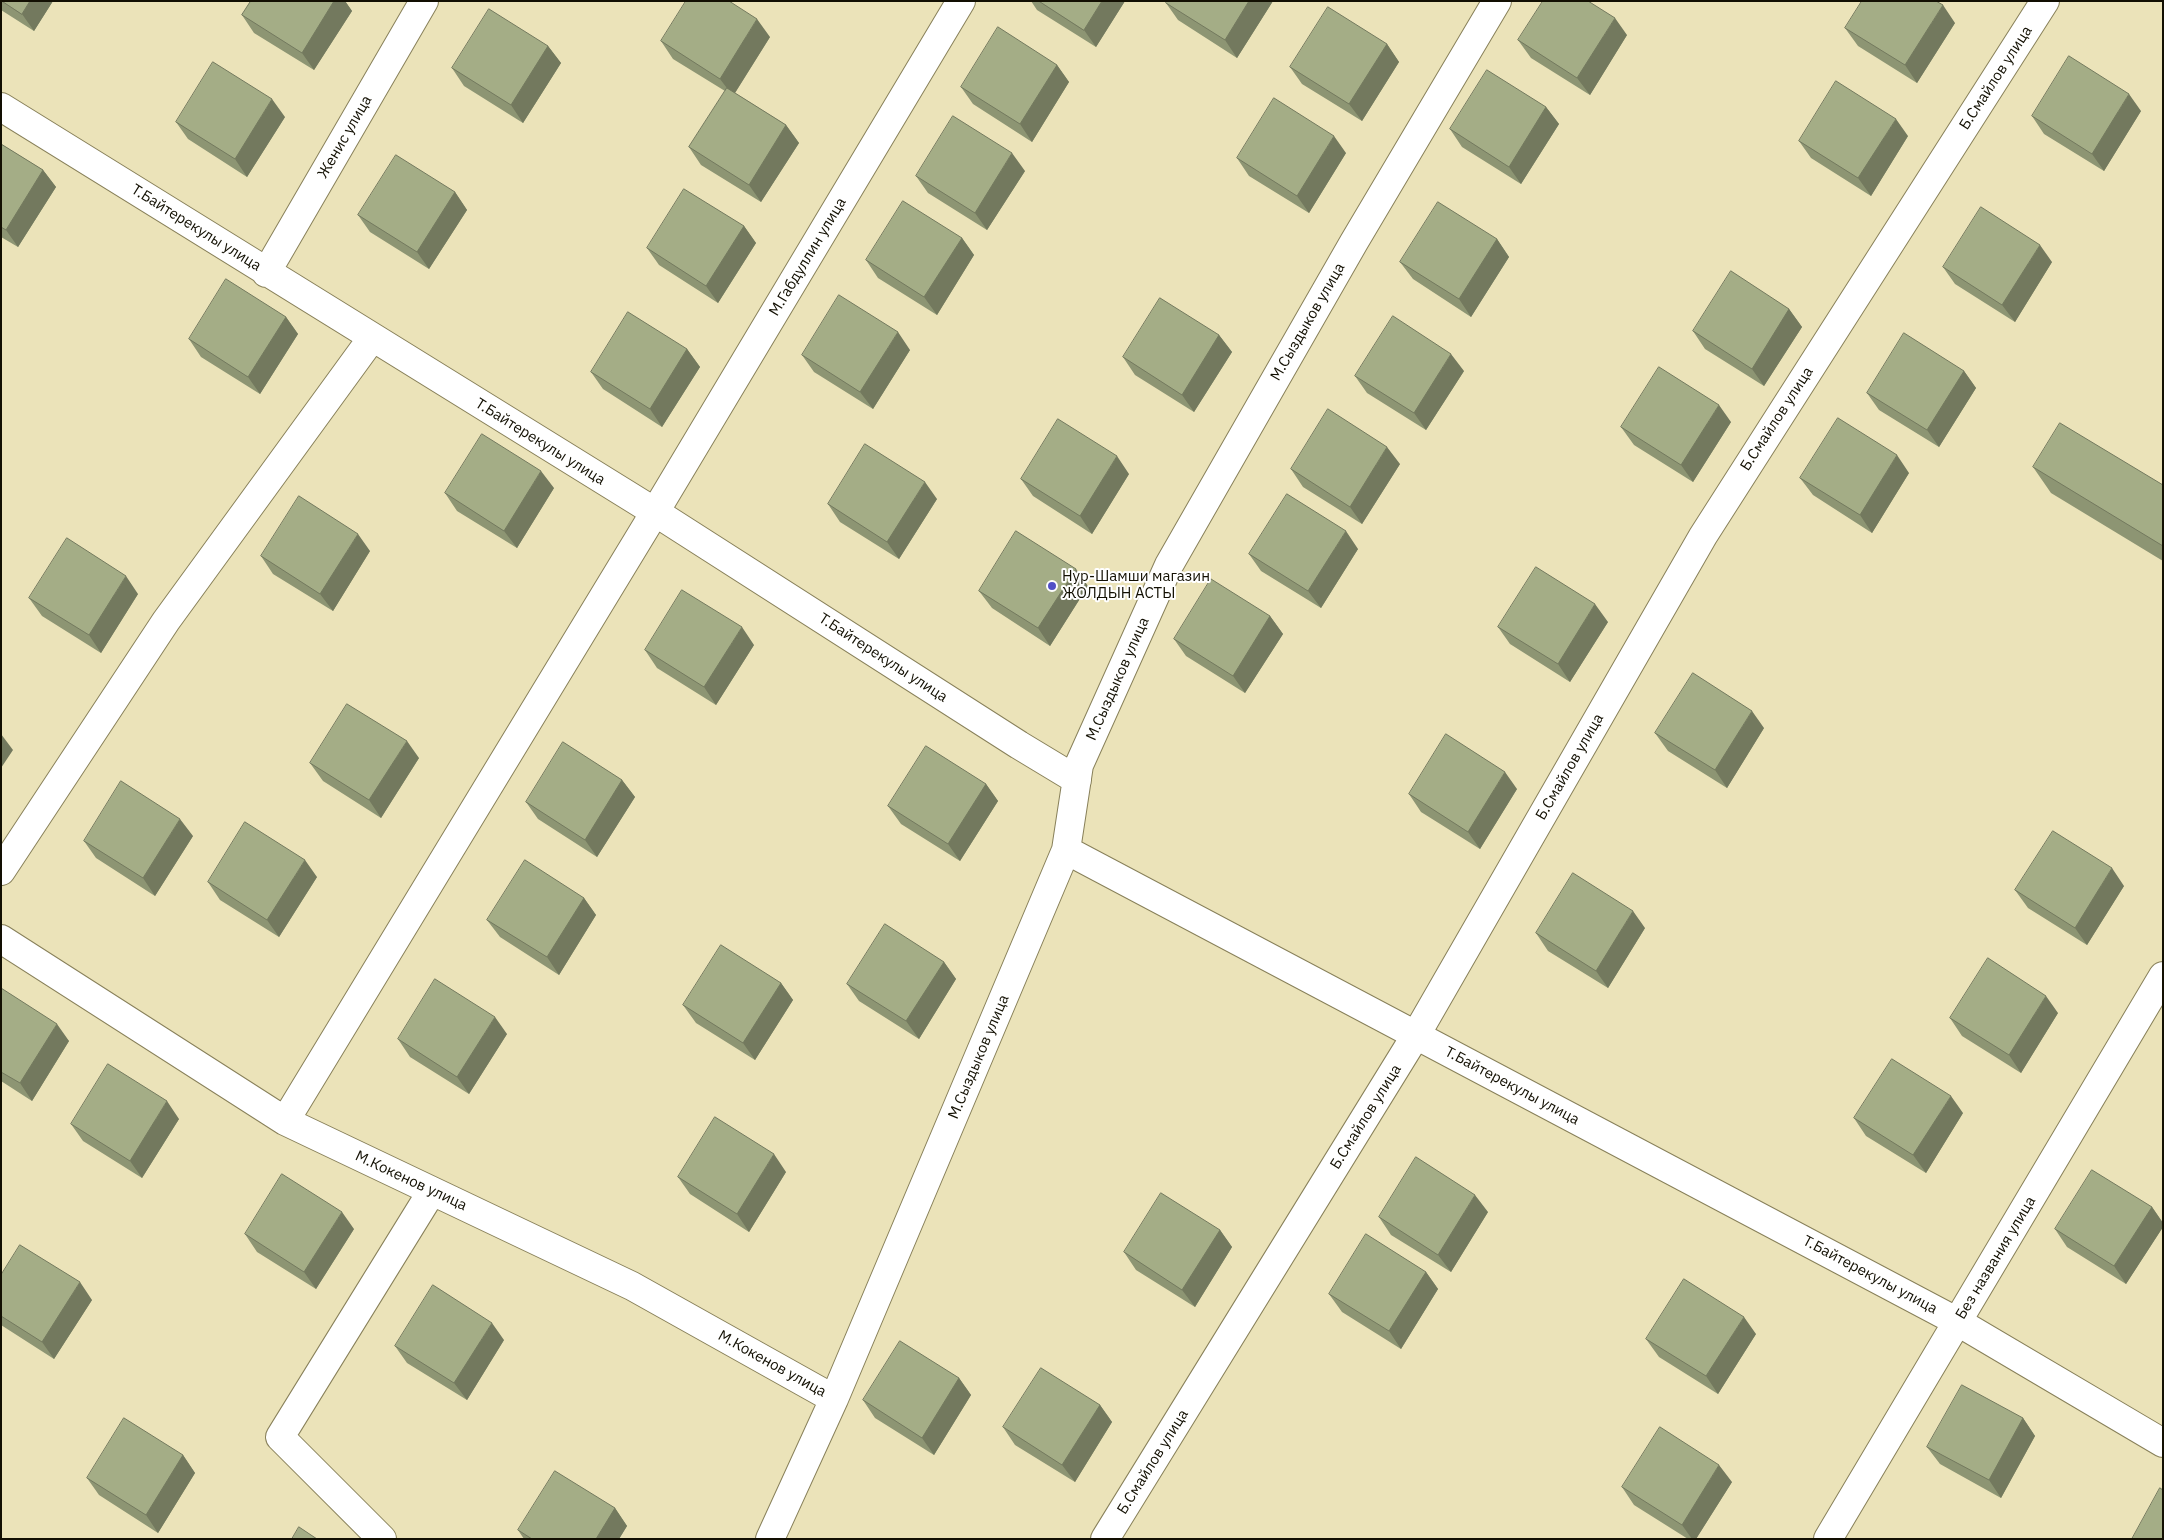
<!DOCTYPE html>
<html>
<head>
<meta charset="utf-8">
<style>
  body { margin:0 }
  #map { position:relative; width:2164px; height:1540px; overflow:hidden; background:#ebe3b9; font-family:"IBM Plex Sans",sans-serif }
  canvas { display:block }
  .frame { position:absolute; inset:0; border:2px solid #120f02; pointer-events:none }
</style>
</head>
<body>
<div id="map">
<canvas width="2164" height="1540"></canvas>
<div class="frame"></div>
</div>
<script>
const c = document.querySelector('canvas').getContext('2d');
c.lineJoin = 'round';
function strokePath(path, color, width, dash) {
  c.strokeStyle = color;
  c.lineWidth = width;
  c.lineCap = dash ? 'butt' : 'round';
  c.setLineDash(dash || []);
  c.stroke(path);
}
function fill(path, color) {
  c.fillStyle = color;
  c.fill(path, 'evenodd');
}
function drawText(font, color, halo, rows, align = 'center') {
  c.font = font + ' "IBM Plex Sans",sans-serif';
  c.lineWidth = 4;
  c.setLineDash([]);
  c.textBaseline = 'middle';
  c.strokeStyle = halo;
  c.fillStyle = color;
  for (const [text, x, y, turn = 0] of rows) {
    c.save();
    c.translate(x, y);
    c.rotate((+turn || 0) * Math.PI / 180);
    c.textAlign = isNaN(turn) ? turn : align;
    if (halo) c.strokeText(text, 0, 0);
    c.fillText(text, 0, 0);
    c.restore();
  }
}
const minor = new Path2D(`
  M1,107L655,512L1019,745L1077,780
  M266,273L424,1
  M1066,850L1958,1322L2163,1443
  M1,871L166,621L372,338
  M1,939L285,1121L632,1286L834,1399
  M285,1121L655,512L961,1
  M382,1539L280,1437L432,1191
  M770,1539L834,1399L1066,850L1079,765L1169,565L1354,242L1497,1
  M1105,1539L1416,1035L1703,536L2045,1
  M1828,1539L2163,976`);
strokePath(minor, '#88805a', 30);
strokePath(minor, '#fff', 28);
fill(new Path2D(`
  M1,1H53L34,31L1,10Z
  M251,1H345L352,11L314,70L254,33L242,15Z
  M1031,1H1125L1096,47L1037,10Z
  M1273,1L1237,58L1178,20L1166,3Z
  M1955,23L1917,83L1858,46L1845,28Z
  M1627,35L1590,95L1531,58L1518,40Z
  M770,37L735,93L786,125L799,143L761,202L701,165L689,147L725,91L673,59L661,41Z
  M1387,44L1399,62L1362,121L1302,84L1290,67Z
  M548,46L561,63L523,123L464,86L452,68Z
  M1057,65L1069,82L1032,142L973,104L961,87Z
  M1546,107L1559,124L1521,184L1462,147L1450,129Z
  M2141,111L2104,171L2044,134L2032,116Z
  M285,117L247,177L188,139L176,122Z
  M1908,136L1871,196L1811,158L1799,141Z
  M1,144L43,170L56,187L18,247L1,237Z
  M1346,153L1309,213L1249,176L1237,158Z
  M1025,171L987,230L928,193L916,176Z
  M455,192L467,210L429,269L370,232L358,215Z
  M744,226L756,243L718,303L659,265L647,248Z
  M962,238L974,255L937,315L878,278L866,260Z
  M1497,239L1509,257L1471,317L1413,279L1400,262Z
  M2052,262L2015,322L1955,284L1943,267Z
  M1789,309L1802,327L1764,386L1705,349L1693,331Z
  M286,317L298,334L260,394L201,357L189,339Z
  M1219,335L1232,352L1194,412L1135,375L1123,357Z
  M687,349L700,367L662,427L603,389L591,372Z
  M910,350L873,409L814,372L802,355Z
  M1464,371L1426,430L1367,393L1355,376Z
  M1964,371L1976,388L1939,447L1879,410L1867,393Z
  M1731,422L1693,482L1634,445L1621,427Z
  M1400,464L1362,524L1303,487L1291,469Z
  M2033,467L2163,485V561L2051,493Z
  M1909,473L1872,533L1813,495L1800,478Z
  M1129,474L1092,534L1033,496L1021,479Z
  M554,488L517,548L457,511L445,493Z
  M937,499L899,559L840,522L828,504Z
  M1358,549L1321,608L1261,571L1249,554Z
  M370,551L333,611L273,574L261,556Z
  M1088,586L1050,646L992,608L979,591Z
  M138,594L101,653L42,616L29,598Z
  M1270,616L1283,634L1245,693L1186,656L1174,639Z
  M1608,622L1570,682L1510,644L1498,627Z
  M754,645L716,705L657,668L645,650Z
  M1764,728L1727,788L1668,751L1655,733Z
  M419,758L381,818L323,781L310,763Z
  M622,780L635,797L597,857L538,819L526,802Z
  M986,784L998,801L960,861L901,824L888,806Z
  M1517,789L1480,849L1421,812L1409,794Z
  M193,836L155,896L96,858L84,841Z
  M317,877L279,937L220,900L208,882Z
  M2124,886L2087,945L2028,908L2015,890Z
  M584,898L596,915L559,975L500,937L487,920Z
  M1645,928L1608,988L1548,951L1536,933Z
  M944,962L956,979L919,1039L859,1001L847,984Z
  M781,983L793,1000L755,1060L696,1023L683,1005Z
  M1,988L69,1041L32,1101L1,1081Z
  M2058,1013L2021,1073L1962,1036L1950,1018Z
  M507,1034L469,1094L410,1057L398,1039Z
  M1963,1113L1926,1173L1866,1136L1854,1118Z
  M179,1119L142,1178L83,1141L71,1124Z
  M786,1172L749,1232L690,1194L678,1177Z
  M2152,1207L2163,1223V1227L2126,1284L2067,1247L2055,1229Z
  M1488,1212L1451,1272L1391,1235L1379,1217Z
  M354,1229L316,1289L257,1252L245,1234Z
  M1220,1230L1232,1247L1195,1307L1136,1270L1124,1252Z
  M1426,1272L1438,1289L1401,1349L1342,1312L1329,1294Z
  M1,1275L92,1300L54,1359L1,1325Z
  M1756,1334L1718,1394L1659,1357L1646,1339Z
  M504,1340L467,1400L407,1363L395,1346Z
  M959,1378L971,1395L934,1455L875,1418L863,1400Z
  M1100,1405L1112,1422L1075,1482L1015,1445L1003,1427Z
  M2023,1418L2035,1436L2001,1498L1940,1464L1927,1447Z
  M183,1455L195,1473L158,1533L99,1495L87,1478Z
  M1732,1482L1696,1539H1688L1634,1505L1622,1487Z
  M615,1508L627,1526L619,1539H524L518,1530Z`), '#8d9573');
fill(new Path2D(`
  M30,1H53L34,31L22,14Z
  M334,1H345L352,11L314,70L302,53Z
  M1102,1H1125L1096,47L1084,30Z
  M1249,1H1273L1237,58L1225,40Z
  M1943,5L1955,23L1917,83L1905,65Z
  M1615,18L1627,35L1590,95L1577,78Z
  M757,19L770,37L733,96L720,79Z
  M1387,44L1399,62L1362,121L1349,104Z
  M548,46L561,63L523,123L511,105Z
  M1057,65L1069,82L1032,142L1020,124Z
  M2129,94L2141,111L2104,171L2092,154Z
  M272,99L285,117L247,177L235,159Z
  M1546,107L1559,124L1521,184L1509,167Z
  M1896,119L1908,136L1871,196L1858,178Z
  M786,125L799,143L761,202L749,185Z
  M1334,136L1346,153L1309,213L1297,196Z
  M1012,153L1025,171L987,230L975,213Z
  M43,170L56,187L18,247L6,230Z
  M455,192L467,210L429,269L417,252Z
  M744,226L756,243L718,303L706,286Z
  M962,238L974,255L937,315L924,297Z
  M1497,239L1509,257L1471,317L1459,299Z
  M2040,245L2052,262L2015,322L2002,305Z
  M1789,309L1802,327L1764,386L1752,369Z
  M286,317L298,334L260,394L248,377Z
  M898,332L910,350L873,409L860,392Z
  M1219,335L1232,352L1194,412L1182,395Z
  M687,349L700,367L662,427L650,409Z
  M1451,354L1464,371L1426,430L1414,413Z
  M1964,371L1976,388L1939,447L1927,430Z
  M1719,405L1731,422L1693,482L1681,465Z
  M1387,447L1400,464L1362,524L1350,507Z
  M1897,455L1909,473L1872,533L1860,515Z
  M1117,456L1129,474L1092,534L1080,516Z
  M541,471L554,488L517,548L504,531Z
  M925,482L937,499L899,559L887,542Z
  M1346,531L1358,549L1321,608L1308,591Z
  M358,534L370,551L333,611L320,594Z
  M1076,569L1088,586L1050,646L1038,628Z
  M126,576L138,594L101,653L89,635Z
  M1595,604L1608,622L1570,682L1558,664Z
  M1270,616L1283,634L1245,693L1233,676Z
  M742,627L754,645L716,705L704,687Z
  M1752,711L1764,728L1727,788L1715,770Z
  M1,734L13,750L1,768Z
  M407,741L419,758L381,818L369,800Z
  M1505,772L1517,789L1480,849L1468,832Z
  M622,780L635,797L597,857L585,840Z
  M986,784L998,801L960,861L948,844Z
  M180,819L193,836L155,896L143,878Z
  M305,860L317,877L279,937L267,920Z
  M2112,868L2124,886L2087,945L2075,928Z
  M584,898L596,915L559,975L547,957Z
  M1633,911L1645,928L1608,988L1596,971Z
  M944,962L956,979L919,1039L906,1021Z
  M781,983L793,1000L755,1060L743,1043Z
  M2046,996L2058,1013L2021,1073L2009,1055Z
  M495,1017L507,1034L469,1094L457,1077Z
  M57,1024L69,1041L32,1101L20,1083Z
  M1951,1096L1963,1113L1926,1173L1913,1155Z
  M167,1101L179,1119L142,1178L130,1161Z
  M774,1154L786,1172L749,1232L737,1214Z
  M1475,1195L1488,1212L1451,1272L1438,1255Z
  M2152,1207L2163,1223V1227L2126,1284L2114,1266Z
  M342,1212L354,1229L316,1289L304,1272Z
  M1220,1230L1232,1247L1195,1307L1182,1290Z
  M1426,1272L1438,1289L1401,1349L1389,1331Z
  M80,1282L92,1300L54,1359L42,1342Z
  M1744,1317L1756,1334L1718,1394L1706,1376Z
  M492,1323L504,1340L467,1400L454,1383Z
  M959,1378L971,1395L934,1455L922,1438Z
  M1100,1405L1112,1422L1075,1482L1062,1465Z
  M2023,1418L2035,1436L2001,1498L1989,1480Z
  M183,1455L195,1473L158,1533L146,1515Z
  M1719,1465L1732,1482L1696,1539H1692L1682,1525Z
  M615,1508L627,1526L619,1539H596Z`), '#73795e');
const building = new Path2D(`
  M2,1H30L22,14Z
  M251,1H334L302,53L242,15Z
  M686,1H729L757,19L720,79L661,41Z
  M1039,1H1102L1084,30Z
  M1167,1H1249L1225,40L1166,3Z
  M1543,1H1588L1615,18L1577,78L1518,40Z
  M1862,1H1936L1943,5L1905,65L1845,28Z
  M1328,7L1387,44L1349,104L1290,67Z
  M489,9L548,46L511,105L452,68Z
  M998,27L1057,65L1020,124L961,87Z
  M2069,56L2129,94L2092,154L2032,116Z
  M213,62L272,99L235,159L176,122Z
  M1487,70L1546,107L1509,167L1450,129Z
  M1836,81L1896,119L1858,178L1799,141Z
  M727,88L786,125L749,185L689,147Z
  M1274,98L1334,136L1297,196L1237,158Z
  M953,116L1012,153L975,213L916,176Z
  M1,144L43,170L6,230L1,227Z
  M396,155L455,192L417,252L358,215Z
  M684,189L744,226L706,286L647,248Z
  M903,201L962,238L924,297L866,260Z
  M1438,202L1497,239L1459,299L1400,262Z
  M1981,207L2040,245L2002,305L1943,267Z
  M1731,271L1789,309L1752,369L1693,331Z
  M226,279L286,317L248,377L189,339Z
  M839,295L898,332L860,392L802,355Z
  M1160,298L1219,335L1182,395L1123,357Z
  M628,312L687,349L650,409L591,372Z
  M1393,316L1451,354L1414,413L1355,376Z
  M1904,333L1964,371L1927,430L1867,393Z
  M1659,367L1719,405L1681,465L1621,427Z
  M1328,409L1387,447L1350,507L1291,469Z
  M1838,418L1897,455L1860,515L1800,478Z
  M1058,419L1117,456L1080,516L1021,479Z
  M2060,423L2163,485V546L2033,467Z
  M482,434L541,471L504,531L445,493Z
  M865,444L925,482L887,542L828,504Z
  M1287,494L1346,531L1308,591L1249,554Z
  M299,496L358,534L320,594L261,556Z
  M1016,531L1076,569L1038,628L979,591Z
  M67,538L126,576L89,635L29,598Z
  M1536,567L1595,604L1558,664L1498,627Z
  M1211,579L1270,616L1233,676L1174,639Z
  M682,590L742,627L704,687L645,650Z
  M1693,673L1752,711L1715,770L1655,733Z
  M347,704L407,741L369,800L310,763Z
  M1446,734L1505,772L1468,832L1409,794Z
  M563,742L622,780L585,840L526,802Z
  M926,746L986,784L948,844L888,806Z
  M121,781L180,819L143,878L84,841Z
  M245,822L305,860L267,920L208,882Z
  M2053,831L2112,868L2075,928L2015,890Z
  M525,860L584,898L547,957L487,920Z
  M1573,873L1633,911L1596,971L1536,933Z
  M885,924L944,962L906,1021L847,984Z
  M721,945L781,983L743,1043L683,1005Z
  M1988,958L2046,996L2009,1055L1950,1018Z
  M435,979L495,1017L457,1077L398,1039Z
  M1,988L57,1024L20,1083L1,1072Z
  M1892,1059L1951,1096L1913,1155L1854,1118Z
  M108,1064L167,1101L130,1161L71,1124Z
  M715,1117L774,1154L737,1214L678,1177Z
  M1416,1157L1475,1195L1438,1255L1379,1217Z
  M2092,1170L2152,1207L2114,1266L2055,1229Z
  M282,1174L342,1212L304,1272L245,1234Z
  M1161,1193L1220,1230L1182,1290L1124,1252Z
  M1366,1234L1426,1272L1389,1331L1329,1294Z
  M20,1245L80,1282L42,1342L1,1316V1275Z
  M1684,1279L1744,1317L1706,1376L1646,1339Z
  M433,1285L492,1323L454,1383L395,1346Z
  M900,1341L959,1378L922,1438L863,1400Z
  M1041,1368L1100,1405L1062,1465L1003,1427Z
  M1962,1385L2023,1418L1989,1480L1927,1447Z
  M124,1418L183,1455L146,1515L87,1478Z
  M1660,1427L1719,1465L1682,1525L1622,1487Z
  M555,1471L615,1508L596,1539H532L518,1530Z
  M2160,1488L2163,1490V1539H2132Z
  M299,1527L317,1539H292Z`);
fill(building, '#a4ad86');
strokePath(building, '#73795e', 1);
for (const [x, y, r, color] of [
  [1052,586,5,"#5150c7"]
]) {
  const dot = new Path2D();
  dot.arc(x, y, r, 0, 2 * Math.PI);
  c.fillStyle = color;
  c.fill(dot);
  strokePath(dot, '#fff', 2);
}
drawText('15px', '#120f02', '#fff', [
  ["Б.Смайлов улица",1996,78,-57],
  ["Женис улица",345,137,-60],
  ["Т.Байтерекулы улица",196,228,32],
  ["М.Габдуллин улица",808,257,-59],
  ["М.Сыздыков улица",1308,322,-60],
  ["Б.Смайлов улица",1777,419,-57],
  ["Т.Байтерекулы улица",540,442,32],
  ["Т.Байтерекулы улица",883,658,33],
  ["М.Сыздыков улица",1118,679,-66],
  ["Б.Смайлов улица",1570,767,-60],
  ["М.Сыздыков улица",979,1057,-67],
  ["Т.Байтерекулы улица",1512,1086,28],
  ["Б.Смайлов улица",1366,1117,-58],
  ["М.Кокенов улица",411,1181,25],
  ["Без названия улица",1996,1258,-59],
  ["Т.Байтерекулы улица",1870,1275,28],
  ["М.Кокенов улица",772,1364,29],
  ["Б.Смайлов улица",1153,1462,-58]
]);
drawText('15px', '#120f02', '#fff', [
  ["Нур-Шамши магазин",1062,577],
  ["ЖОЛДЫН АСТЫ",1062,594]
], 'left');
</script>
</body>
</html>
